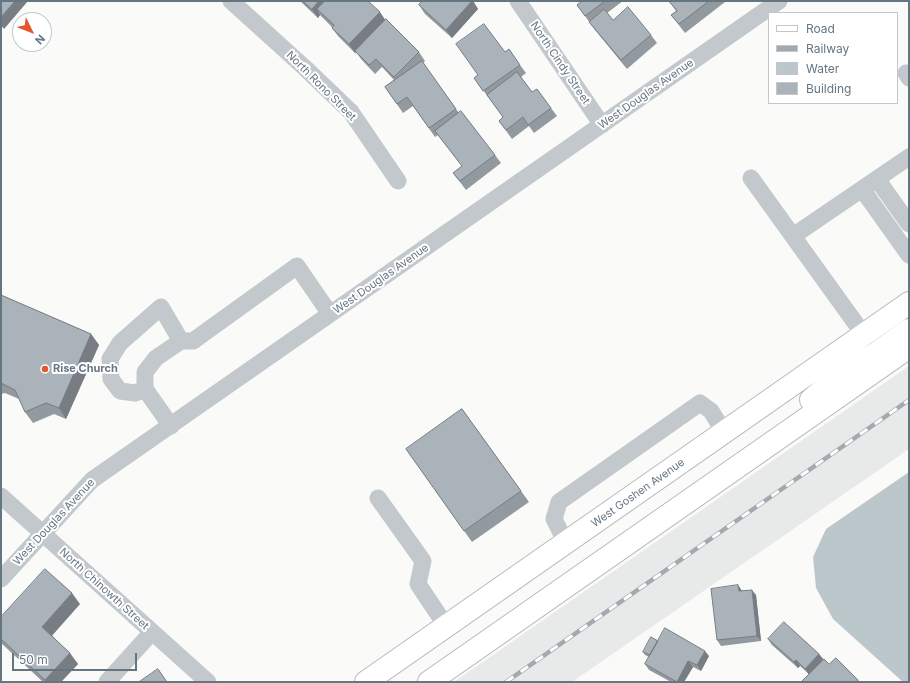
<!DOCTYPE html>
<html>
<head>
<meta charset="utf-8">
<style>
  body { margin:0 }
  #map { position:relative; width:910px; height:683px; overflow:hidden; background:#fafaf8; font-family:Inter,sans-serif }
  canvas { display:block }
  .frame { position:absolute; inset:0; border:2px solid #657683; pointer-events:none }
  .legend { position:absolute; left:768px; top:12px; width:130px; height:92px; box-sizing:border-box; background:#fff; border:1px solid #c1c8cd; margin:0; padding:5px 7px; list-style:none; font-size:12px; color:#657683 }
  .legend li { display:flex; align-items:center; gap:8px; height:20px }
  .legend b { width:20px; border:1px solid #c1c8cd }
  .north { position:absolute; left:12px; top:12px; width:40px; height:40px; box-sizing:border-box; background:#fff; border:1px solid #c1c8cd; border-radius:50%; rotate:133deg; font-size:11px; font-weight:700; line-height:16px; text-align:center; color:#657683 }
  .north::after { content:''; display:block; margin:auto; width:14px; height:18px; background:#e4572e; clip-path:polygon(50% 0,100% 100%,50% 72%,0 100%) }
  .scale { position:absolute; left:12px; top:653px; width:125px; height:18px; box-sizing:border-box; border:2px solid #657683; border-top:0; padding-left:5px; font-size:12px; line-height:14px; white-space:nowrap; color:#657683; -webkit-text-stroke:3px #fff; paint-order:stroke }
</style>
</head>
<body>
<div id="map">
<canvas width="910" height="683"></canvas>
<div class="frame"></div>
<ul class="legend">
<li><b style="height:5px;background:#fff"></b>Road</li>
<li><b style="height:5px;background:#a2aab0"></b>Railway</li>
<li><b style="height:11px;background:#bbc7cb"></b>Water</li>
<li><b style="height:11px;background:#aab3b9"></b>Building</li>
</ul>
<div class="north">N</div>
<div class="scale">50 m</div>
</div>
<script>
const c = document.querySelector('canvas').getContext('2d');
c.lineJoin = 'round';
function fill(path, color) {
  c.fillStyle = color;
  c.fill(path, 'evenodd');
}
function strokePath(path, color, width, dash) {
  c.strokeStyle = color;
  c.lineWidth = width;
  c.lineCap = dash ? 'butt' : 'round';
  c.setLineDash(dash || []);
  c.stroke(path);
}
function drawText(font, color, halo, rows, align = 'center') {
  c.font = font + ' Inter,sans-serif';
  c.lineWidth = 4;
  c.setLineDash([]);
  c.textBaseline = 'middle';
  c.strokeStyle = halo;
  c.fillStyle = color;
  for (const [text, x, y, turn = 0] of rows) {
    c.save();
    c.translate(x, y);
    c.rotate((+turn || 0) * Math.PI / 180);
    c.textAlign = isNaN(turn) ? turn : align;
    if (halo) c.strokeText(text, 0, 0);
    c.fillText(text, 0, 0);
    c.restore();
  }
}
fill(new Path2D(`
  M909,366V449L572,682H454Z`), '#e8e9e9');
fill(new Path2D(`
  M909,472V682H903L833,619L816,588L813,557L826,529Z`), '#bbc7cb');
const major = new Path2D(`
  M811,400L837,378L878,352L909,330
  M366,682L909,303
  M429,682L909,347`);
strokePath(major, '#b5babe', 24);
strokePath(new Path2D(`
  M231,1L305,68L351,112L398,181
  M518,1L602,125
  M906,73L909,78
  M751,178L864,335
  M877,179L909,224
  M862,189L909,255
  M793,236L909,157
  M145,389L135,393L120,391L111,379L110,359L120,343L161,307L181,341
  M171,426L145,389V372L156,358L181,341H193L297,266L330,314
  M1,496L208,682
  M378,498L423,561L418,584L446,626
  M566,543L554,519L559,502L700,403L711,411L724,432
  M1,579L92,480L779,1
  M107,682L152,632`), '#c3c8cc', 17);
strokePath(major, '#fff', 22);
const rail = new Path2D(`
  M506,682L909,400`);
strokePath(rail, '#a2aab0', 4.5);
strokePath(rail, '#fff', 3, [9]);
fill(new Path2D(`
  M300,1H368L385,20L419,52L425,61L423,63L459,113L495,155L501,163L466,190L453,173L462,166L438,135L435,137L413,106L403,113L385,87L394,80L382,67L375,74L361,59L356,52L355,53L338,36L332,28V27L320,15L318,18Z
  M419,1H473L478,9L452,38L425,14L419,5L421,3Z
  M581,1H623L607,13L613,20L651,35L657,43L627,69L595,30L577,5L581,2Z
  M669,1H725V2L685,33L671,15L676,11Z
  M505,52L520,65L526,73L521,77L532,92L551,108L557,116L534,133L529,126L512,139L499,121L503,117L474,78Z
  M1,295L91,334L99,345L66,419L54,414L33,423L25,412L19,399L5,393L1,394Z
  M462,409L529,502L472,542L406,449Z
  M738,585L742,591L756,595L761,641L721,646L717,640Z
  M80,604L52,635L78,664L61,682H43L1,643V617Z
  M768,639L819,654L823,659L829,664L858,680L860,682H801L809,674L800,666L798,668L772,645Z
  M643,652L709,656L701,671L693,667L684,682H671L649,670L645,664L649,657L645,655Z`), '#929a9f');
fill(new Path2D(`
  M15,1H28L4,29L1,25V17Z
  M319,1H333L317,9L320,15L318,18L312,9Z
  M472,1H473L478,9L452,38L446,30Z
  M380,12L386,21L355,51L356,52L355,53L349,44Z
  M91,334L99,345L66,419L59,408Z
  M738,585L742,591H739Z
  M752,590L756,595L761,641L757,636Z
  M72,593L80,604L50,638L42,627Z
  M705,651L709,656L701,671L697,665Z
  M70,653L78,664L61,682H47L45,680Z
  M819,654L823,659L809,675L805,669Z
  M796,660L800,666L798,668L794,662Z
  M688,661L693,667L684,682H677Z`), '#777d82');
const building = new Path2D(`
  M1,1H15L1,17Z
  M303,1H319L312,9Z
  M325,1H368L380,12L349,44L332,28L334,25L317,9Z
  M422,1H472L446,30L419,5Z
  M581,1H605L585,16L577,5L582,1Z
  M669,1H709L679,24L671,15L677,11Z
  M628,7L651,35L621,60L589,22L604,9L613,20Z
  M386,19L419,52L394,77L376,59L369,65L355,51Z
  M484,24L505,52L509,49L520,65L483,91L474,78L478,75L456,44Z
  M422,61L456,109L429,128L407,97L397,104L385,87Z
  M517,72L532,92L537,89L551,108L528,125L523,117L506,130L499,121L503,117L487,95Z
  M461,111L495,155L460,181L453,173L462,166L435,131Z
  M1,295L91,334L59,408L46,403L25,412L15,390L1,383Z
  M462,409L521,491L464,531L406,449Z
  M45,569L72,593L42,627L70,653L45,680L1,639V617Z
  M738,585L739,591L752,590L757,636L717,640L711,589Z
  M784,622L819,654L805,669L796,660L794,662L768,639Z
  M665,628L705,651L697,665L688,661L677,682L645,664Z
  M651,637L658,641L650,655L643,652Z
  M836,658L858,680L856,682H801L824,659L829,664Z
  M158,669L167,682H139Z`);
fill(building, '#aab3b9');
strokePath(building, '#777d82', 1);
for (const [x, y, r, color] of [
  [45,369,4,"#e4572e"]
]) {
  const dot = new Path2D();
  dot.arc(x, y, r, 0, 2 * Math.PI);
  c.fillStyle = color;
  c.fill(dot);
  strokePath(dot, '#fff', 1.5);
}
drawText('11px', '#657683', '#fff', [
  ["North Cindy Street",560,63,56],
  ["North Rono Street",321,86,45],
  ["West Douglas Avenue",646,94,-35],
  ["West Douglas Avenue",381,279,-35],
  ["West Goshen Avenue",638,493,-35],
  ["West Douglas Avenue",54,522,-47],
  ["North Chinowth Street",104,589,42]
]);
drawText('bold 11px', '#657683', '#fff', [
  ["Rise Church",53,369]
], 'left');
</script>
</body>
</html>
